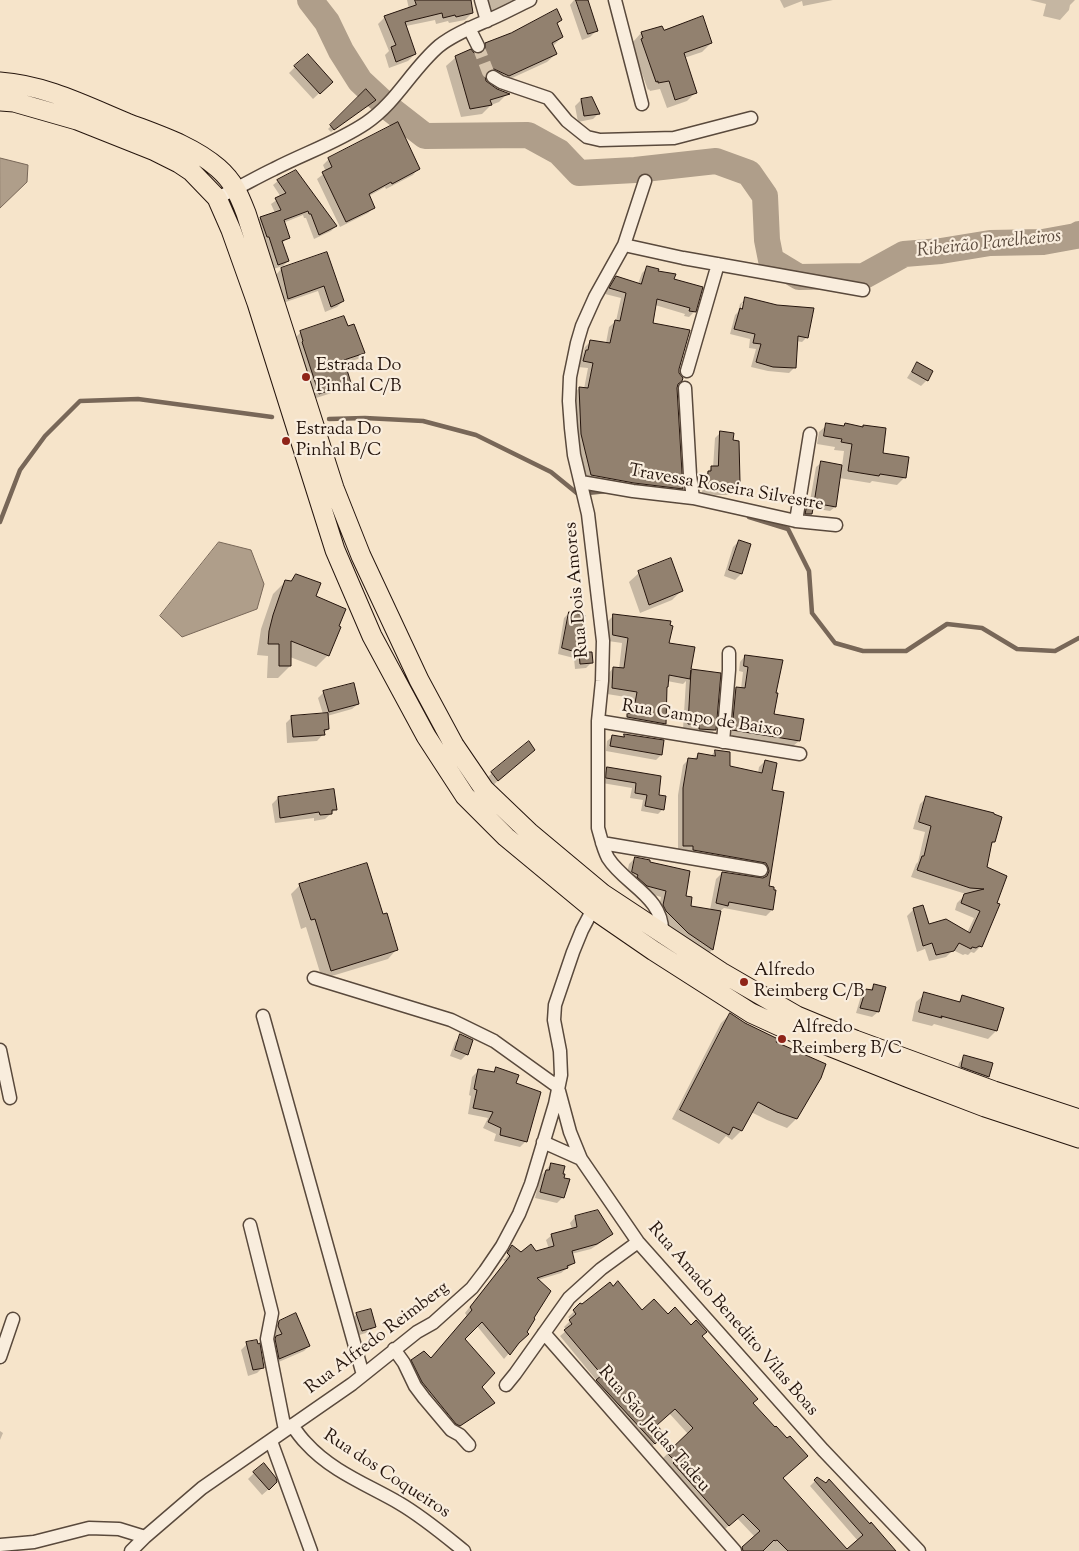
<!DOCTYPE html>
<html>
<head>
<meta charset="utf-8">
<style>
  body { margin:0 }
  canvas { display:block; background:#f6e4ca }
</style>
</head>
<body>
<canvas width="1079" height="1551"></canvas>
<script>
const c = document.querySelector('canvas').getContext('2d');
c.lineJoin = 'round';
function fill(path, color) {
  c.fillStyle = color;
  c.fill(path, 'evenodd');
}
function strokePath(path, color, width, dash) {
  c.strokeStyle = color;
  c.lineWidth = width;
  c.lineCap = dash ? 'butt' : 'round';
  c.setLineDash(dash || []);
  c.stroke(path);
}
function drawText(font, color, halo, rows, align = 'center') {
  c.font = font + ' "Sorts Mill Goudy",serif';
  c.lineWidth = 4.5;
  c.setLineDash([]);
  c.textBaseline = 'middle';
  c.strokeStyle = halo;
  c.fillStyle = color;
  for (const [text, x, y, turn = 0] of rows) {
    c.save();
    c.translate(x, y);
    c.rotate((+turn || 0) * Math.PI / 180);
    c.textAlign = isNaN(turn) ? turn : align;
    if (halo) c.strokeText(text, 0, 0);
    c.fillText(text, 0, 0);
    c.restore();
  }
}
const water = new Path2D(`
  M0,158L28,165L27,182L0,208Z
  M219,542L251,550L264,584L257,609L182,637L160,616Z`);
fill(water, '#af9e8a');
strokePath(water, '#786758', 1);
fill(new Path2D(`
  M407,0H469L472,13L465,20L449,23L448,21L436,24L435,20L406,26L415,54L408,61L389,68L385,55L389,51L378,24L385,17L409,9Z
  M484,0H529L491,14Z
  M574,0H586L596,31L590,37L582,40L570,5Z
  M780,0H833L803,6L802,1L784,8Z
  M1030,0H1075L1070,5L1069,10L1060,20L1043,16L1046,4Z
  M561,20L556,25L562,37L552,47L556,54L547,62L499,84L484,77L485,82L496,90L507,94L499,102L491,105L482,114L461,117L446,66L455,58L470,51L473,54H477L486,44Z
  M662,27L663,32L711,43L702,52L684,58L695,93L687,101L667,108L660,89L650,91L649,89L648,90L633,49L635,47L633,42L641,33Z
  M295,67L331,82L313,99L289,73Z
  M366,91L372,102L331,132L328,129Z
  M581,100L598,114L593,119L578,122L575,106Z
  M329,159L418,169L413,175L386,189L385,187L369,196L374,207L368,213L340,227L317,179L326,172L323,165Z
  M278,181L336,226L331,231L314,239L306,218H304L303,215L283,223L288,238L282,243L288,261L283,266L273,269L256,223L260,218L275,213L271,204L281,197L273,185Z
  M326,254L343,301L337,307L325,312L318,291L283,303L276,275L281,269Z
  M647,268L673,280L695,311L689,317L684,316L685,314L655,305L651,324L678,369L677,384L682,488L676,494L585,481L575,440L574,394L579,388L584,389L588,368L578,367L581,357L583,354L585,347L591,341L606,343L609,327L616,321L621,298L605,294L610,283L616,278L638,284L642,273Z
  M746,299L807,337L802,342L796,341L794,368L789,373L768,371L751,367L756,349L749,348L750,339L730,334L735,315L738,312L740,304ZM742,303H745L739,315Z
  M347,327L364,353L358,359L344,363L350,383L344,389L313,399L295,338L301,332Z
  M918,364L927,380L921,386L907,378L912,370Z
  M827,425L862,428L864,426L881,454L905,477L897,485L872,481L870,483L839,478L835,507L830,511L812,508L811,514L806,519L801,518L803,506L808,501H810L816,467L821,463L842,466L844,451L834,450L835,447L817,444L819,432Z
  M721,432L731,442L739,482L729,495H715L702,493L703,478L711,468H713L715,438Z
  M739,541L741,574L735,580L724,576L733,547Z
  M639,573L682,590L672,600L640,613L629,582Z
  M297,575L314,597L328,655L316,667L290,657V666L278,678H267L268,656L257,655L261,629L273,594L286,581L290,582Z
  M569,613L580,629L583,630L579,653H591V663L586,668L575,669L574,658L558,654L564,618Z
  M614,615L668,644L690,670L719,674L715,730L709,735L694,734V730L683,729L686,681L683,684L667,681L665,723L659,729L622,720L629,715L632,698L607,694L608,674L613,668L619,669L622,643L608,641V621Z
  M745,656L773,715L799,741L793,746L727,736L731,694L736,688L741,689L743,672L739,671L740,662Z
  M324,692L358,704L352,709L327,716L328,729L317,741L287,743L286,723L292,717L323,714L318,698Z
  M625,735L661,755L656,760L606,751L607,741L613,736L622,738Z
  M715,751L729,767L758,773L759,767L765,761L771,791L783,793L768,887L772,910L766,916L724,908L720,911L712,950L707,955L682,938L662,919L658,912L661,897L641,891L626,878L629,864L635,858L685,897L689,907L710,910L716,879L722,873L763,879V873L688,856V851H678V795L683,765L689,759L693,760L699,754L711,756Z
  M527,756L492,786L486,779L492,773Z
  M608,769L660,777L657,796L663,809L658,814L641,811L643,800L630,798L632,788L602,783L603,774Z
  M927,797L994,842L990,846L985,868L981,946L974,953L971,952L968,955L965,954L963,955L953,950L946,957L929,961L925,949L917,952L907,916L914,909L928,925L967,933L974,918L955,910L957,903L966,894L911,877L916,864L918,862L925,832L913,829L920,804Z
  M278,798L336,809L325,819L314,821V818L275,823L272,804Z
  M300,885L382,916L397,949L388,959L322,979L306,927L301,929L291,894Z
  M875,985L878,1012L872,1017L856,1013L861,996L866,990L869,991Z
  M925,994L957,1003L963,997L996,1031L988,1039L934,1024L932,1026L912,1021L916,1002Z
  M730,1014L774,1043L796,1119L787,1128L767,1120L751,1112L741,1131L732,1140L726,1136L719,1144L672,1119L721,1023Z
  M461,1036L467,1054L461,1060L450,1056L455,1042Z
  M965,1056L988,1076L984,1081L957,1071L959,1063Z
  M497,1068L514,1083L526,1141L520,1147L494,1141L496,1134L483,1128L488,1118L468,1114L471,1096L469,1095L472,1077L478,1071L492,1073Z
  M551,1164L562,1175L563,1197L557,1203L535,1198L540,1177Z
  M575,1217L612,1234L606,1239L591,1249L571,1254L574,1263L561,1273L538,1280L516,1345L504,1359L477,1326L463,1339L480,1387L493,1403L488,1408L454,1430L407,1366L412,1360L430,1359L467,1316L465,1313L505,1262L503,1259H505L510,1251H507L512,1247L521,1254L549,1249L546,1240L552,1235L572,1229L570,1223Z
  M581,1305L668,1316L700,1336L752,1403L782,1478L847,1551L858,1541L810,1486L817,1479L893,1551H740L755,1537L737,1518L723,1531L662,1459L688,1434L669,1413L655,1425L664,1435L649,1449L591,1386L597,1381L560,1336L567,1330L564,1327L571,1320L568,1317Z
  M357,1314L375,1326L369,1332L356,1336L351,1320Z
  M280,1322L309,1346L304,1351L274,1364L271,1343L276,1338L273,1332L274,1327Z
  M247,1344L263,1367L257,1373L248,1376L241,1350Z
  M0,1431L3,1433L0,1440Z
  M254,1473L270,1488L262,1495L248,1479Z`), '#0003');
strokePath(new Path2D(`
  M329,419L365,418L423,421L476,435L551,472L578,494L607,491
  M749,517L788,529L809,571L812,613L835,643L863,651H906L947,624L982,628L1017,649L1055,651L1079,638
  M0,522L20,470L45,436L80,401L138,399L272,417`), '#786758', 4.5);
strokePath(new Path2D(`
  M310,0L327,22L341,51L360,81L389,108L425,136L528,135L559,152L579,173L635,170L716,161L749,173L765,196L767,240L771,260L799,277L864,276L904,254L941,251L990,243L1043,242L1076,236L1079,234`), '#af9e8a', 26);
const building = new Path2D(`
  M415,0H471L473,13L456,17L455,15L443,18L442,13L405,22L416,54L396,62L391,47L396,45L384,16L416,5Z
  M576,0H588L598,31L588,34Z
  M557,9L562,20L557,23L563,37L552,43L557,54L509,76L494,69L489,70L485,76L486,81L497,89L510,94L490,100L492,105L470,109L455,56L471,49L474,53H481L485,50V43L511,33Z
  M703,16L712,43L684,53L697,93L675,100L669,81L658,83V81L656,82L641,39L643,38L641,32L662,26L664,30Z
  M308,54L333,82L320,94L294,66Z
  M366,89L376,100L334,130L330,125Z
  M592,97L600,114L584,116L581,99Z
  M398,122L420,169L392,184L391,182L369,194L375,208L346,222L322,172L332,167L328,158Z
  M296,170L337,226L319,235L311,214H309L308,211L284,220L290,238L282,241L289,261L278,265L269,237H267L260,217L281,210L275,198L286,193L277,180Z
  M327,252L344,301L331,307L324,286L288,299L281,268Z
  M647,266L659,269L658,271L676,274L674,279L703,287L696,312L689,311L690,308L657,299L653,323L690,330L679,369V373L683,378L682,381L678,384L677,388L683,489L634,483L591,475L581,434L579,387L588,388L593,363L583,361L586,350H588L590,340L610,343L615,320L620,321L626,293L609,288L616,276L641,284Z
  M745,297L777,305L814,308L808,338L798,336L796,368L773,367L756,362L761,344L753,343L755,334L734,329L740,308L742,309Z
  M344,316L348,326L354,324L365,353L344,360L351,383L319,394L302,342L303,341L300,331Z
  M917,362L933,371L928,381L912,372Z
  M826,423L844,426L845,423L863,427V425L886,428L883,453L909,457L906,478L880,474L879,476L848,471L852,444L841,442L842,439L824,436Z
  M720,431L734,433L733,440L739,441L740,482L736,483V490H721L707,488L708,471H711V466H718Z
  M821,461L842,465L836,507L814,503L812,514H805L808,500L814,501Z
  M739,540L751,544L742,574L729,570Z
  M671,558L683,591L649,605L638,571Z
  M296,574L321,583L316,596L346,609L339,626L341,627L329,656L291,641V666H279V644H268L269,631L273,615L285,580L291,581Z
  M569,612L585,615L582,628L584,629L580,652H592L593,663L580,664L579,653L562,648Z
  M613,614L671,621L670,625L673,626L669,643L695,647L691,669L721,673L716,730L699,729V724H688L691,670L690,679L669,675L668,687H667L666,724L627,717V713L633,714L637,692L612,688L613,667L624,668L628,638L613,635Z
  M745,655L783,660L776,693H778L774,714L804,719L800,741L732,730L736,687L745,688L748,667L744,666Z
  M354,683L359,704L329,712L323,691Z
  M328,713L329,729L324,730L325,735L293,737L291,716Z
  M624,734L664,740L662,755L610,746L612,735L624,737Z
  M529,741L535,750L498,781L491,772Z
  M715,750L730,752V766L762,773L765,760L777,763L772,790L784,792L769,886L774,887V890H776L773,910L729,902L728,906L716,903L722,872L763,878L767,876L769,871L768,867L766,863L693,850V846H683V788L688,758L697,759L698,753L715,756Z
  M607,767L661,776L659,795L666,796L664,810L645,806L647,795L635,793L636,783L606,778Z
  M334,789L337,810H332V814L320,815L319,812L280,818L278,797Z
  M926,796L994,813V814L1002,817L995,842H992L987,867L1007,876L997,903L1000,904L982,947L979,946L976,948L972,947L971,949L959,943L954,951L936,955L932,943L923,946L913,908L923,905L929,924L946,919L970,933L980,911L961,903L964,894L984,889L970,888L917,870L922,856H924L931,826L919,822Z
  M635,857L650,860V862L690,871L686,896L692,897L691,906L721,911L713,950L688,933L666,911L663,905L666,891L647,886L637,877L638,875L632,872Z
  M367,863L383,914L387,913L398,950L331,971L315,919L311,920L299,884Z
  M874,984L886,987L879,1012L860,1008L866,989L872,990Z
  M924,992L960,1002L962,995L1004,1008L997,1031L941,1016L942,1018L919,1012Z
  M730,1013L745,1023L778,1039L776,1042L826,1064L821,1078L797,1119L777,1112L758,1102L742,1131L733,1127L729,1135L680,1110Z
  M460,1034L473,1040L468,1055L455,1050Z
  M964,1055L993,1063L989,1077L961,1067L963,1057Z
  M496,1067L519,1075L516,1083L541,1092L527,1142L500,1135L501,1128L488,1122L493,1112L473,1108L477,1090L474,1089L478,1069L494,1072Z
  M551,1163L565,1166L563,1174H565L564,1178L570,1179L564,1198L540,1192L546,1170H549Z
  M598,1210L613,1234L597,1244L572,1251L575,1263L567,1266L568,1268L537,1278L551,1291L534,1318L535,1319L527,1332L529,1334L519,1343L510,1355L482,1322L465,1339L495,1373L482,1387L495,1403L460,1426L456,1424L422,1382L411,1360L424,1351L431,1358L472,1310L470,1307L510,1256L507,1253L512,1245L521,1252L531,1244L536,1251L554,1246L551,1234L577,1227L575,1216Z
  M618,1281L642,1310L654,1299L668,1314L675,1307L691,1325L696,1320L707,1332L702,1336L758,1399L753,1403L775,1427L776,1426L787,1438L790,1436L808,1456L783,1478L847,1549L863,1535L814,1480L817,1477L826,1483L829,1479L870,1524L871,1522L896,1551H788L777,1540L775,1541L774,1540L763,1551H743L742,1547L760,1531L743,1514L729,1526L673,1463L675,1461L667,1453L693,1428L675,1409L657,1425L665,1435L655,1444L596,1380L602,1375L564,1330L572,1324L569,1320L576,1314L573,1310L580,1303L582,1304L610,1282L613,1286Z
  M371,1309L376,1327L362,1331L356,1313Z
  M296,1313L310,1346L279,1359L275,1339L276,1336L282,1334L278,1326L279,1321Z
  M257,1340L258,1344L260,1343L264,1368L253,1370L246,1342Z
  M264,1463L276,1478L277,1482L269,1490L253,1472Z`);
fill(building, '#92816f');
strokePath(building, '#25150d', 1);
strokePath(new Path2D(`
  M478,46L488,72L493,77`), '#d7c5ae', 12, [12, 6]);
const street = new Path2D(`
  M481,0L487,21
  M615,0L642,104
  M469,28L478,46
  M493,77L501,82L548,98L567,121L587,137L600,140L674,138L751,118
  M645,181L624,245L595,297L582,326L577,343L570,377L569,401L571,428L574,455L588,514L603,641L602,681L598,721V828C601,838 603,849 608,858C625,885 665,897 662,935
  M217,198C237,189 255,178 274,169C305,153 338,142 366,123C396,103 412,69 439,46C453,35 470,28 486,21C501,15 515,7 530,0
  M624,245L683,258L863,290
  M687,371L718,264
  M685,388L690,475L693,498
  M581,482L633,491L693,498L796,521L836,525
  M796,521L810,434
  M598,721L800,754
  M723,742L729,670V653
  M602,843L761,870
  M314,978L451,1020L494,1041L558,1087
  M263,1016L363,1375
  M0,1050L10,1098
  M559,1091L570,1132L581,1159L638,1242L823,1450L919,1551
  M543,1142L581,1159
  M250,1225L272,1313L267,1339L285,1430
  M544,1333L735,1551
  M394,1349L404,1363L415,1386L424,1398L451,1430L460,1435L469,1445
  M0,1357L13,1319
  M506,1385L515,1374L569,1298L601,1269L638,1242
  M292,1425C296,1431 301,1438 306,1443C331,1471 368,1485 399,1503C423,1517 443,1534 464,1551
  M271,1441L311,1551
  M0,1545L34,1542L89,1528L119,1529L145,1537
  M131,1551L145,1537L202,1488L352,1384L417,1332L433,1323L472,1288L485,1271L502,1246L519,1214L531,1184L555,1104L561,1075L560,1051L554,1020L555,1005L573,952L582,930L593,909L597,902`);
const primary = new Path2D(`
  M0,82C45,85 86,106 127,123C158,135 193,146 218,168C234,182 239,195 246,213L334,488L361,556L419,680L454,745L484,789L530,833L603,894L721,972L797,1016L855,1040L994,1091L1079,1119
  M0,101L14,102L77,120L155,151L179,163L191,171L217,198L231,230L257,303L335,550L372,636L426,736L465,796L506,837L593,909L654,951L751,1013L786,1029L909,1078L985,1107L1079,1138`);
strokePath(street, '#59493c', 15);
strokePath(primary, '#25150d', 21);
strokePath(street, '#f9eddd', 12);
strokePath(primary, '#f6e4ca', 19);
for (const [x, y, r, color] of [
  [306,377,5,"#8f2418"],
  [286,441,5,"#8f2418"],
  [744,982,5,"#8f2418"],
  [782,1039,5,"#8f2418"]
]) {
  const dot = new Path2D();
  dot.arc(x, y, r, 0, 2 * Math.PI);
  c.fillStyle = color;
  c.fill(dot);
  strokePath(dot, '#f9eddd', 2);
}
drawText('18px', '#25150d', '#f9eddd', [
  ["Estrada Do",316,367],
  ["Pinhal C/B",316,388],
  ["Estrada Do",296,431],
  ["Pinhal B/C",296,452],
  ["Alfredo",754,972],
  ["Reimberg C/B",754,993],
  ["Alfredo",792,1029],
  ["Reimberg B/C",792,1050]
], 'left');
drawText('18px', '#25150d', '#f9eddd', [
  ["Travessa Roseira Silvestre",726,489,10],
  ["Rua Dois Amores",578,590,-95],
  ["Rua Campo de Baixo",702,720,9],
  ["Rua Amado Benedito Vilas Boas",732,1320,49],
  ["Rua Alfredo Reimberg",378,1339,-37],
  ["Rua São Judas Tadeu",653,1430,49],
  ["Rua dos Coqueiros",386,1475,33]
]);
drawText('italic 19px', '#5c4c3f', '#f9eddd', [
  ["Ribeirão Parelheiros",989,245,-6]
]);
</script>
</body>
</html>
